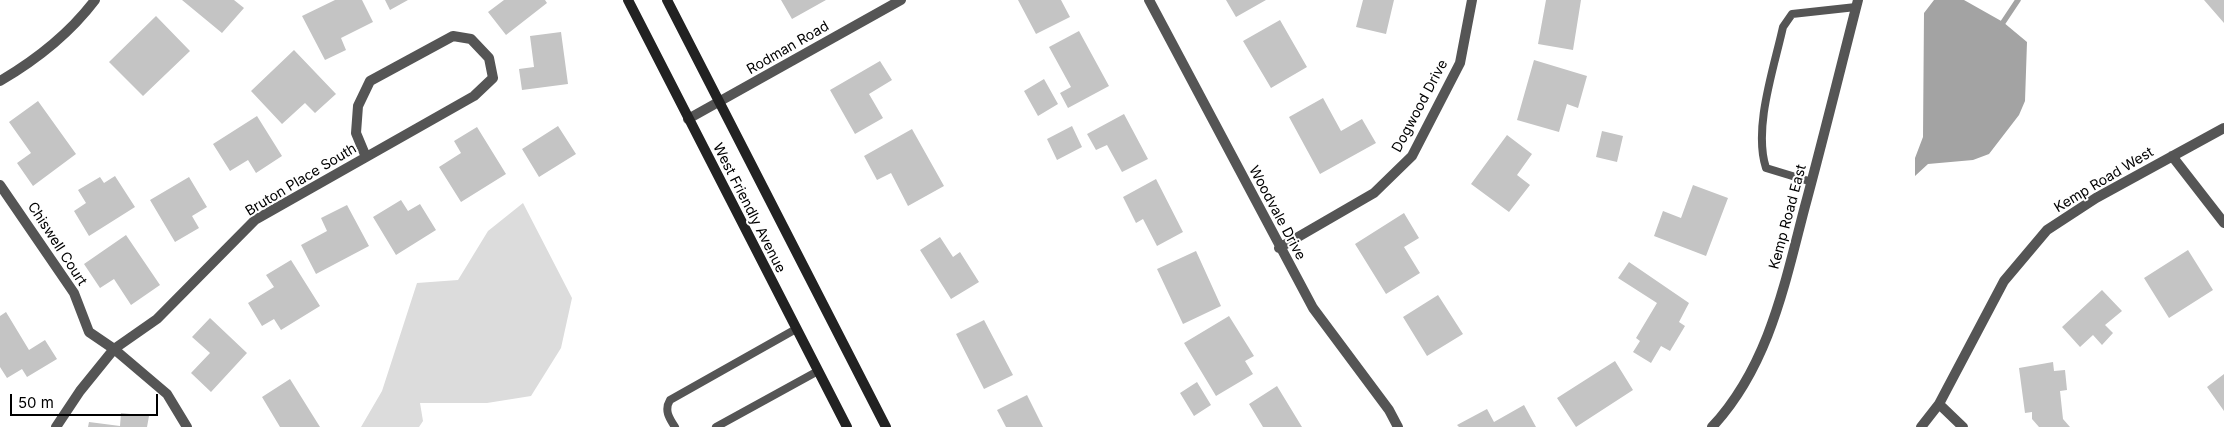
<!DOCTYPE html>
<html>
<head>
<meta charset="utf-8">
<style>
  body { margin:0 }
  #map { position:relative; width:2224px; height:427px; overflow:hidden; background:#fff; font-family:Inter,sans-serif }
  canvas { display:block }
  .scale { position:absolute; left:10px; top:394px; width:148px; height:22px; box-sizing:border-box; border:2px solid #000; border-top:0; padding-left:6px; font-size:15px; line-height:18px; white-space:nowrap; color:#000; -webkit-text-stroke:4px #fff; paint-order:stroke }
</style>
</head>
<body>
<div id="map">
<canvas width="2224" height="427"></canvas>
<div class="scale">50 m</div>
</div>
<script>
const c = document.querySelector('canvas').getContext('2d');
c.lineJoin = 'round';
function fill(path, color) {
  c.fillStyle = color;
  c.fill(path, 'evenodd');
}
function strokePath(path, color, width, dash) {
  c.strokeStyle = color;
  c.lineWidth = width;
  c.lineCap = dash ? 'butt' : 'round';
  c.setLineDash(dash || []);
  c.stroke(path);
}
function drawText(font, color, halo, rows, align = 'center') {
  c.font = font + ' Inter,sans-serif';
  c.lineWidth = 4;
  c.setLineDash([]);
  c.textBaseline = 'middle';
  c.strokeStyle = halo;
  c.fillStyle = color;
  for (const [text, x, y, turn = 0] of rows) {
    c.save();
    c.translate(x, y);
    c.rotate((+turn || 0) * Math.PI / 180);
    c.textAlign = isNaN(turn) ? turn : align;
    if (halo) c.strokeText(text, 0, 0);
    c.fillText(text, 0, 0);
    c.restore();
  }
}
fill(new Path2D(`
  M523,203L572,298L561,348L531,396L487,403H420L423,421L419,427H361L382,391L417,283L458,280L488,231Z`), '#dcdcdc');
fill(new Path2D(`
  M1934,0H1964L2003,22L2027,42L2025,101L2019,115L1989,154L1973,160L1928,164L1915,176V158L1923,137L1924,13Z`), '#a3a3a3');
strokePath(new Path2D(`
  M2000,27L2018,0`), '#a3a3a3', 5.5);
fill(new Path2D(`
  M182,0H234L244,8L222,33Z
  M335,0H362L373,22L341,38L346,50L325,60L302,16Z
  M385,0H408L390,10Z
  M504,0H545L547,3L506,35L488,12Z
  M781,0H826L792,19Z
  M1018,0H1061L1070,17L1036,34Z
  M1226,0H1266L1236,17Z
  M1363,0H1394L1386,34L1356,27Z
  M1546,0H1581L1573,50L1538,44Z
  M2204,0H2224V23Z
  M156,16L190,51L143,96L109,62Z
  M1280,20L1307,67L1271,88L1243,41Z
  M1079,31L1109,86L1068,108L1060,93L1071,87L1049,47Z
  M561,32L568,84L522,90L519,69L534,67L530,36Z
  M294,50L336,94L315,113L305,103L282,124L251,91Z
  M1534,60L1587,76L1578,108L1567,104L1559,132L1517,120Z
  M880,61L892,80L869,94L883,118L855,134L830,90Z
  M1044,79L1058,104L1038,116L1024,91Z
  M1323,98L1341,131L1362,119L1376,143L1320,174L1289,117Z
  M38,101L76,154L33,186L17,163L31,153L9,122Z
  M1124,114L1148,159L1122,172L1107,145L1096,150L1087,134Z
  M257,116L282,156L256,173L248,160L230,171L213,144Z
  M558,126L576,154L539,177L522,149Z
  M1072,126L1082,147L1057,160L1047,139Z
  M477,127L506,174L461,202L439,167L461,153L454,141Z
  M912,129L944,186L908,206L891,173L877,180L864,156Z
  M1602,131L1623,136L1617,162L1596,157Z
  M1507,135L1532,154L1517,175L1530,185L1509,212L1471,184Z
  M115,176L135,207L89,236L74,211L86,203L78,190L100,177L104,183Z
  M189,177L207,207L192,216L199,228L175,242L150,200Z
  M1156,179L1183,232L1157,246L1143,219L1136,223L1123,197Z
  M1693,185L1728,198L1706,256L1654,236L1663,211L1681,218Z
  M401,200L408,211L420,204L436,230L396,255L373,217Z
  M347,205L369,246L316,274L301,245L327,231L321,218Z
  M1404,213L1419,238L1404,247L1420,273L1386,294L1355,244Z
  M126,235L160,285L131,305L114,279L100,288L84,264Z
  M940,237L953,257L960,252L979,282L951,299L920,250Z
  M2188,250L2213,290L2169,318L2144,278Z
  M1196,251L1221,306L1183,324L1157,269Z
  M291,260L320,306L281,330L274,319L262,326L248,303L274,287L266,275Z
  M1629,262L1689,303L1679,322L1685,326L1670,351L1661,346L1651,363L1633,352L1640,341L1636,338L1657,303L1618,278Z
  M2102,290L2122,311L2105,325L2113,333L2102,345L2093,335L2080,347L2062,327Z
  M1438,295L1463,334L1427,356L1403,317Z
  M6,312L29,350L45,340L57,359L27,377L22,369L7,378L0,367V316Z
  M1229,316L1254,356L1245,361L1253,374L1216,396L1184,343Z
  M210,318L247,353L211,392L191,373L210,353L192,337Z
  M984,320L1013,375L984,389L956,334Z
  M1615,361L1633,390L1576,427L1557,398Z
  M2053,362L2054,371L2065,370L2067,390L2060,391L2063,419L2070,427H2039L2032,419V412L2025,413L2019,368Z
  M2224,374V411L2207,387Z
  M290,379L320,427H280L262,397Z
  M1197,382L1211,405L1194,416L1180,393Z
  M1277,386L1302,427H1263L1249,404Z
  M1027,395L1043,427H1006L997,410Z
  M1524,405L1536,427H1459L1457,425L1487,409L1494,422Z
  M121,413L149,416L147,427H88L89,422L120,426Z`), '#c4c4c4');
strokePath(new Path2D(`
  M1812,182L1766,168C1753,128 1774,68 1783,27L1792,14L1856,7
  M675,427C669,418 664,410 670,400L796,329
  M716,427L818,371`), '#555', 8);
strokePath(new Path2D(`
  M1149,0L1313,308L1389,410L1398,427
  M0,81C36,60 70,33 95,0
  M688,119L901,0
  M2172,156L2224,223
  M0,185L74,293L89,332L114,349L167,394L187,427
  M1279,248L1374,193L1412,156L1460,63L1472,0
  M1939,404L1963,427
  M56,427L80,391L114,349L157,319L255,220L474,96L493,78L489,58L471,39L453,36L370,81L358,106L356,133L366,157
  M1712,427C1768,367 1784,287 1804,210C1823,140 1840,70 1858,0
  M1921,427L1939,404L2004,281L2047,230L2096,198L2224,128`), '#555', 10);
strokePath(new Path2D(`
  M628,0L847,427
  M667,0L886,427`), '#222', 10);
drawText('14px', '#000', '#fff', [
  ["Rodman Road",788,48,-30],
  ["Dogwood Drive",1420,106,-62],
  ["Bruton Place South",301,180,-31],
  ["Kemp Road West",2104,180,-31],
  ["West Friendly Avenue",749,208,63],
  ["Woodvale Drive",1277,213,62],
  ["Kemp Road East",1788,217,-75],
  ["Chiswell Court",57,244,57]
]);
</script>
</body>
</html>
